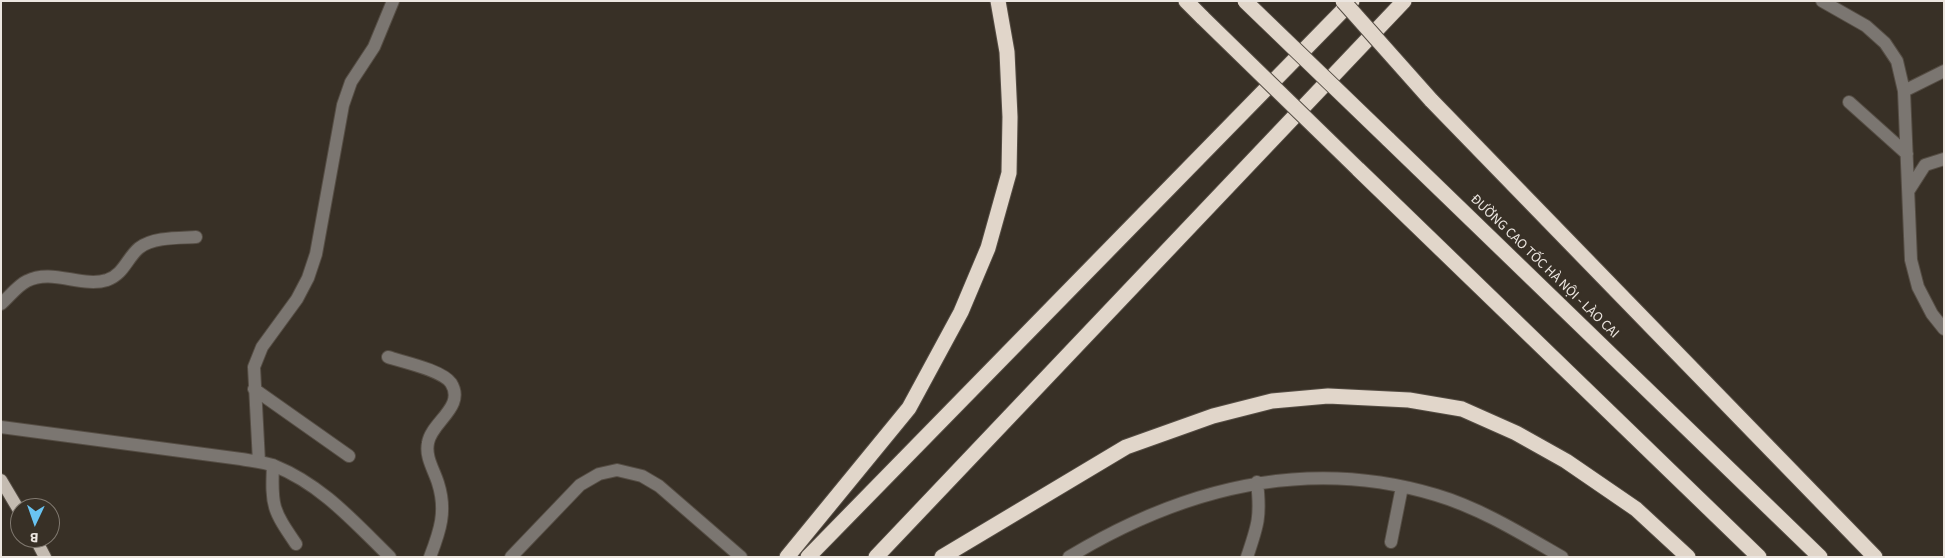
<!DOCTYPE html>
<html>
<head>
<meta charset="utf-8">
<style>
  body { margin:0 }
  #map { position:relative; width:1945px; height:558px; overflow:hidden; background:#383026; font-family:"Source Sans 3",sans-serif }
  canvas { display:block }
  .frame { position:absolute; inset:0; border:2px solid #ece6e0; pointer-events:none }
  .north { position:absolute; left:10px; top:498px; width:50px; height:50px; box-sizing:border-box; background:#383026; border:1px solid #807970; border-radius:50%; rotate:183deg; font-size:14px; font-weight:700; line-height:20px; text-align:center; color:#ece6e0 }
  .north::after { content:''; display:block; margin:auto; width:18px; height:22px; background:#69c3f1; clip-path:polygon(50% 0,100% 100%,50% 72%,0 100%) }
</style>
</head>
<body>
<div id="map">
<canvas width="1945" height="558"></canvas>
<div class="frame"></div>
<div class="north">B</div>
</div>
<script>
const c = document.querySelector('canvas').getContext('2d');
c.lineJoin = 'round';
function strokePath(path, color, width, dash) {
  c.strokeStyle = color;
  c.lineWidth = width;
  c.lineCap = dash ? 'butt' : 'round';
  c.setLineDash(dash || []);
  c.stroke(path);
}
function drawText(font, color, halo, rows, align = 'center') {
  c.font = font + ' "Source Sans 3",sans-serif';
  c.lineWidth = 5;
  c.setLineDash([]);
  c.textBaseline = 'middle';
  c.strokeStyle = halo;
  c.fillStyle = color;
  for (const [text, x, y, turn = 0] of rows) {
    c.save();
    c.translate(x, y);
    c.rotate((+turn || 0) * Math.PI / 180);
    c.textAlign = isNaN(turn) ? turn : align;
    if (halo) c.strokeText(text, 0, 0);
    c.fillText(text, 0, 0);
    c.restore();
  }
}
const minor = new Path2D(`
  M1822,1L1866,26L1885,43L1897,61L1904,91L1911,260L1918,287L1932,314L1944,329
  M1904,91L1944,71
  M1849,102L1907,154
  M1909,190L1925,165L1944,159
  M1,304C9,297 18,285 27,281C52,268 82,288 107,280C124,274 127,258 139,248C153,237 179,238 196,237
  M388,357C403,362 442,370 451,383C466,407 431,422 428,443C425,457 434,470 438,483C447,511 440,531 430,557
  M254,389L349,456
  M1,427L241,459C252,461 264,462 275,466C322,485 354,522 390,557
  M259,462L254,367L262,347L297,299L308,278L316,254L343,105L351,82L374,47L393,1
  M273,465C271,507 273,510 296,544
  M1391,542L1402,487
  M511,557L580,485L599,474L617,470L642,476L659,486L741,557
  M1069,557C1183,488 1306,456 1436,495C1480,508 1522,534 1562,557
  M1247,557C1258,525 1261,516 1257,482`);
const major = new Path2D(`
  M1,480L20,512
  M35,538L45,557`);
const highway = new Path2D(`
  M1186,1L1203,18
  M1431,100L1875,557
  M1388,139L1820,557
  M1358,169L1759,557
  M787,557L909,408L961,312L988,248L1009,173L1010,117L1007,52L998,1
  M808,557L1352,1
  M876,557L1404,1
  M942,557L1126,447L1213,416L1272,401L1328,396L1409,400L1462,409L1516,433L1566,461L1636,509L1688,557`);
strokePath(minor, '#554d44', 14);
strokePath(major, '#554d44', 14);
strokePath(highway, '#554d44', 17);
strokePath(minor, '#7b7671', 12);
strokePath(major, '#c4bbb1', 12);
strokePath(highway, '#e1d6ca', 15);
const highwayBridge = new Path2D(`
  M1245,1L1388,139
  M1343,1L1431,100
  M1203,18L1358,169`);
strokePath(highwayBridge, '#554d44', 17, []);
strokePath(highwayBridge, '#e1d6ca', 15);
drawText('14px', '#ece6e0', '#383026', [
  ["ĐƯỜNG CAO TỐC HÀ NỘI - LÀO CAI",1544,267,44]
]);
</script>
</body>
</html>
